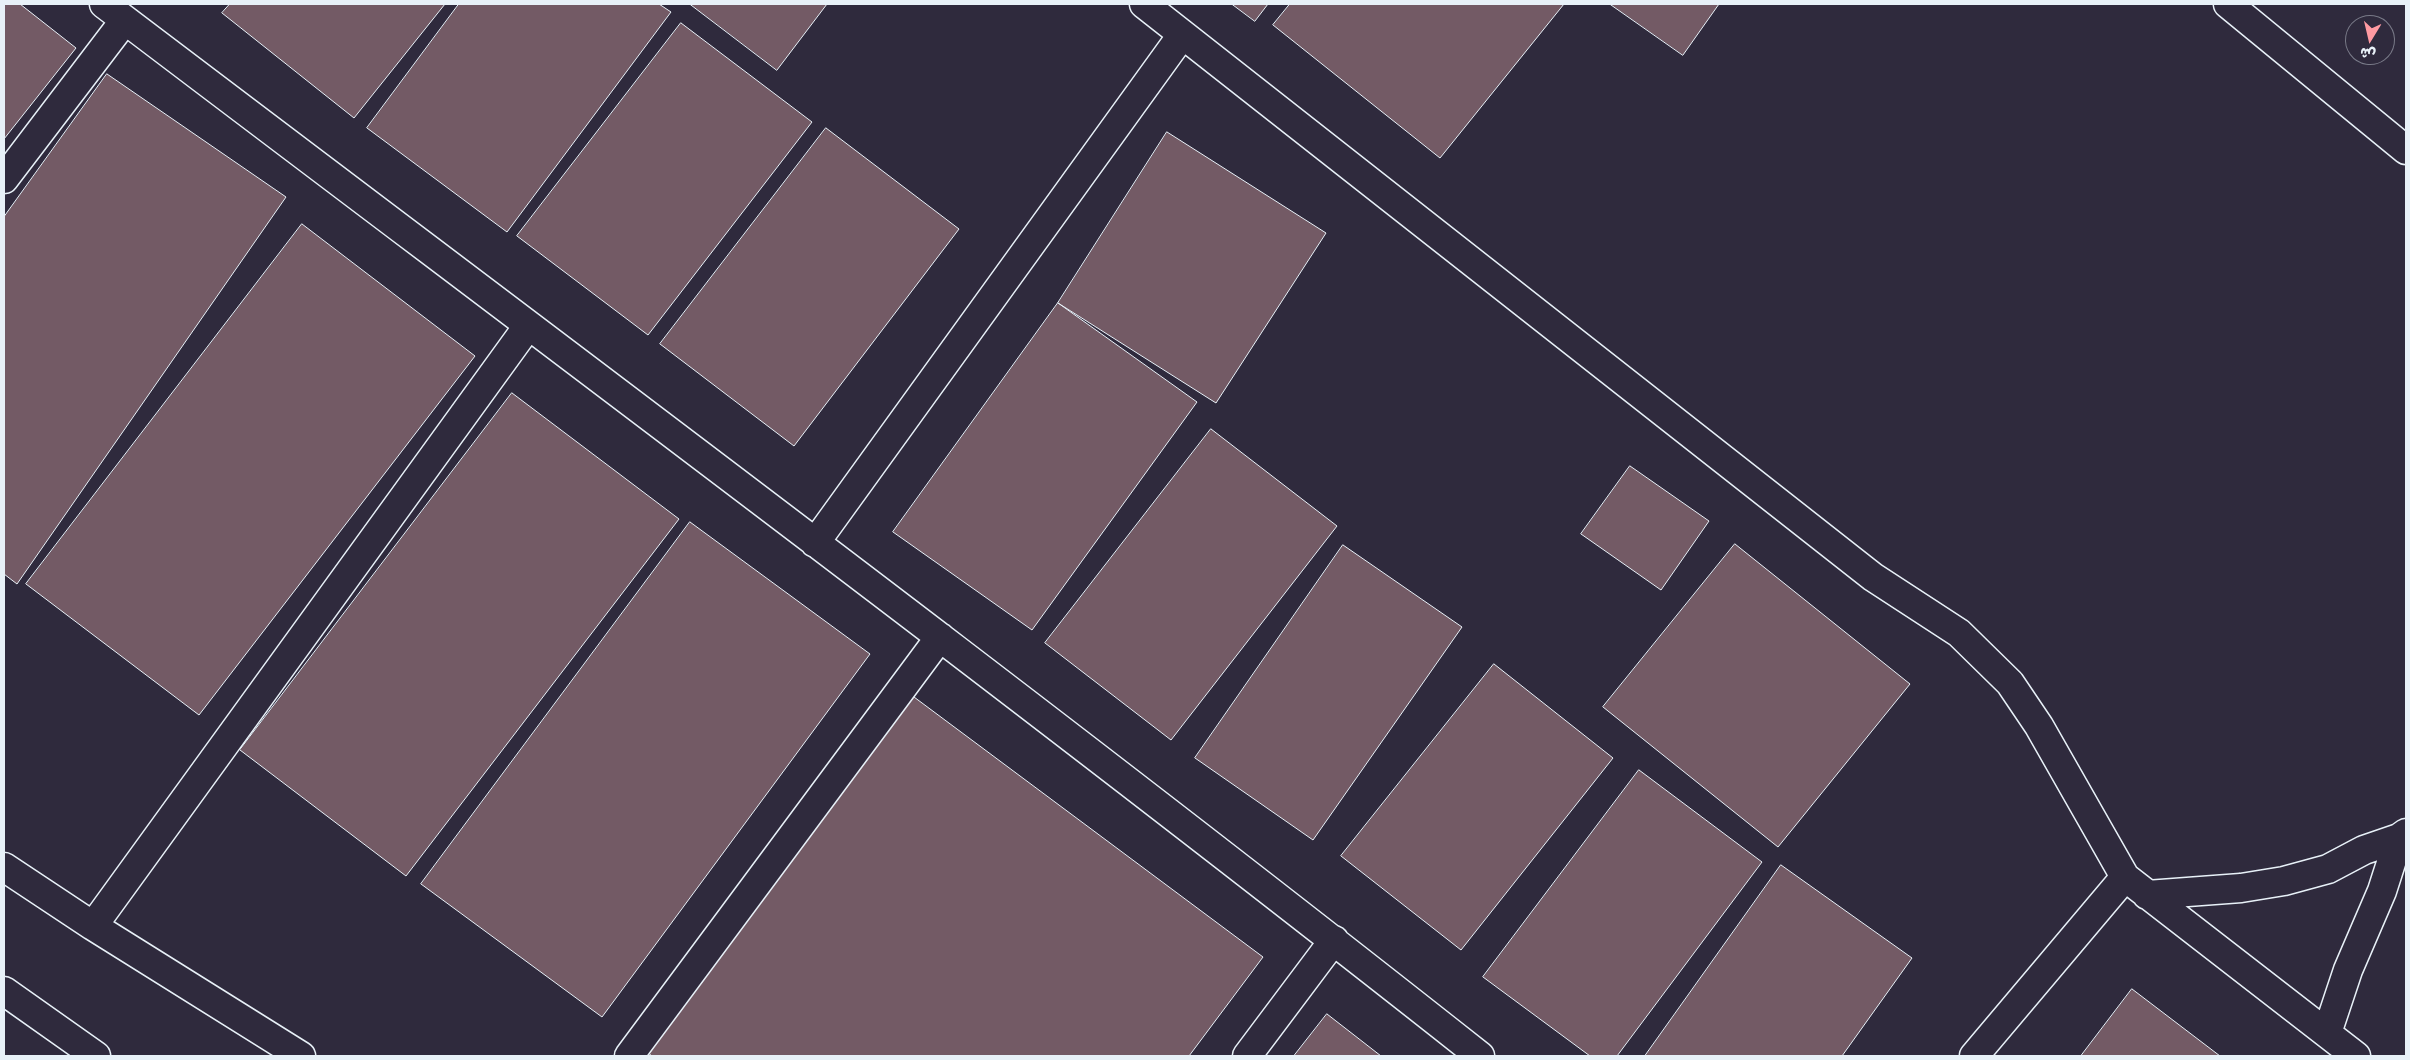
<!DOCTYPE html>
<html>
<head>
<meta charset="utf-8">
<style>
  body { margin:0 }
  #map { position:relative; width:2410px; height:1060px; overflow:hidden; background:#2f2a3d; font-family:"Shantell Sans","Playpen Sans Arabic",sans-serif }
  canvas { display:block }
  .frame { position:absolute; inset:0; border:5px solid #e8f1f8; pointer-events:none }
  .north { position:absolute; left:2345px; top:15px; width:50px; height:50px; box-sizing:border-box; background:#2f2a3d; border:1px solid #797a88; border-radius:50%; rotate:189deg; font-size:14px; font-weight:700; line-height:20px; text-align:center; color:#e8f1f8 }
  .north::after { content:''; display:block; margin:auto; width:18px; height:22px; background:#ff9aa2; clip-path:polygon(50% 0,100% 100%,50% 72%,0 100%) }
</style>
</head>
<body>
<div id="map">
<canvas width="2410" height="1060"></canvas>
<div class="frame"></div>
<div class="north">ش</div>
</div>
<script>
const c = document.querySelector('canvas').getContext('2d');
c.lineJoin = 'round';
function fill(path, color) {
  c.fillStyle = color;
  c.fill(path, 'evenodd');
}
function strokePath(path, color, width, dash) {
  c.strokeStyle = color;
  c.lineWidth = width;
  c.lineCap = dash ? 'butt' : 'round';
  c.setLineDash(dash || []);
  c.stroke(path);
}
const building = new Path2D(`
  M4,4H20L76,48L4,139Z
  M230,4H445L354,118L222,13Z
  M459,4H659L671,12L507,232L367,128Z
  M690,4H827L777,70Z
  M1232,4H1268L1255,21Z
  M1290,4H1564L1440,158L1273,25Z
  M1610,4H1719L1683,55Z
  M681,23L812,122L648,335L517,236Z
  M107,74L286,197L17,584L4,574V217Z
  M826,128L959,229L794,446L660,344Z
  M1167,132L1326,233L1216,403L1058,303Z
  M302,224L475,356L199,715L26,584Z
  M1058,303L1197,402L1032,630L893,532Z
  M512,393L679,519L406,876L240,750Z
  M1211,429L1337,526L1171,740L1045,643Z
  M1630,466L1709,521L1661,590L1581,534Z
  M690,522L870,654L602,1017L421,884Z
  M1735,544L1910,684L1778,847L1603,707Z
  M1343,545L1462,627L1313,840L1195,758Z
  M1494,664L1613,758L1461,950L1341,856Z
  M914,697L1263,957L1189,1056H652L647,1052Z
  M1639,770L1762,862L1617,1056H1590L1483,977Z
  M1781,865L1912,958L1842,1056H1645Z
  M2132,989L2220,1056H2081Z
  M1327,1014L1381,1056H1294Z`);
fill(building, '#735a65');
strokePath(building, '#e8f1f8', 1);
const street = new Path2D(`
  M104,4C564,353 1027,698 1480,1056
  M1144,4L1873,577L1959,633L2010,683L2039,726L2125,877L2356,1056
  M2228,4L2406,150
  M4,179L125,20
  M815,543L1182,35
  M4,867L93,926L301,1056
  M2147,895L2241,888L2284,881L2328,869L2364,850L2399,838
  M93,926L528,326
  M4,991L96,1056
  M2327,1033L2348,970L2382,891L2399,838L2406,833
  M629,1056L940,637
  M1247,1056L1334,940
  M1974,1056L2125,877`);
strokePath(street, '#e8f1f8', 31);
strokePath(street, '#2f2a3d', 28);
</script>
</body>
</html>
